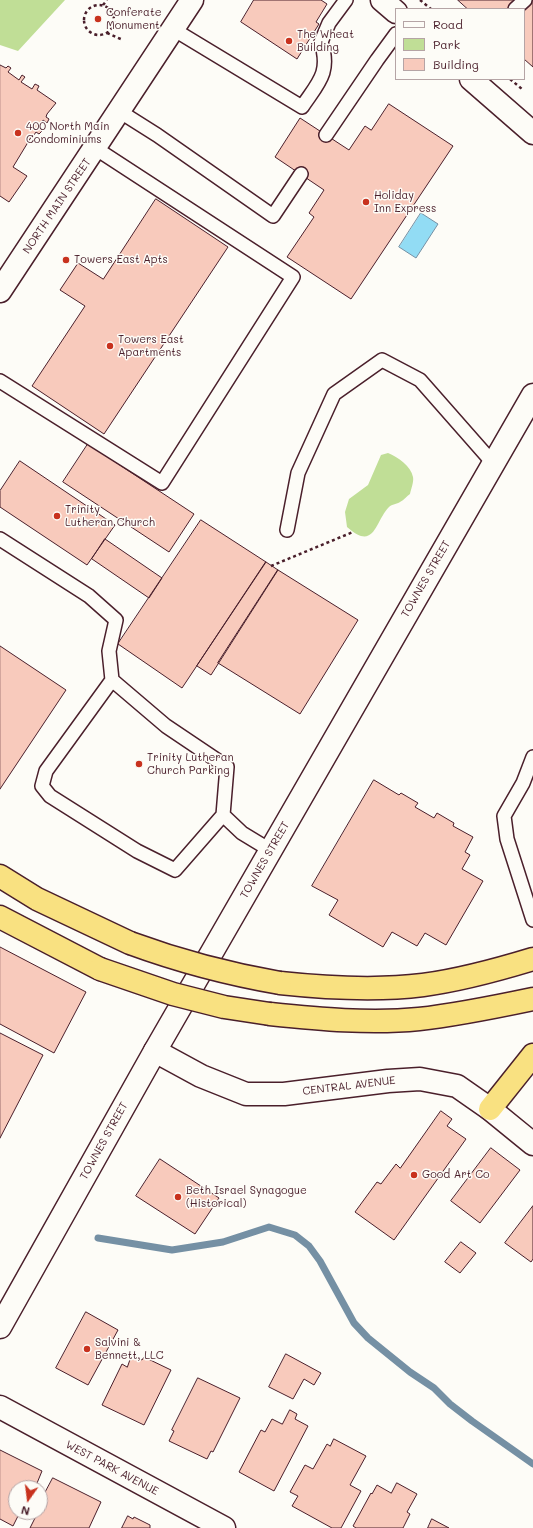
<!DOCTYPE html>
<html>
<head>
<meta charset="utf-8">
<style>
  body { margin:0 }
  #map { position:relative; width:533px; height:1528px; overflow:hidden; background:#fdfcf7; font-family:Mali,sans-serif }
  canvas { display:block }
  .legend { position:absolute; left:395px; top:8px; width:130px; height:72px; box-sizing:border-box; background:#fdfcf7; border:1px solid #b5a4a5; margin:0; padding:5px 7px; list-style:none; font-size:12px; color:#4a1f2b }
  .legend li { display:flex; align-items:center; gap:8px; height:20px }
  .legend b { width:20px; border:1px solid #b5a4a5 }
  .north { position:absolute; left:8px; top:1480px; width:40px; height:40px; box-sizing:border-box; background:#fdfcf7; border:1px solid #b5a4a5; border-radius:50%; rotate:194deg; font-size:11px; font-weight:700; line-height:16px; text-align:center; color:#4a1f2b }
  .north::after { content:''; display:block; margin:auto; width:14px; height:18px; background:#c8321e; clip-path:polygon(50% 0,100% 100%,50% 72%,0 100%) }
</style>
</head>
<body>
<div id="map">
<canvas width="533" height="1528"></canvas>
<ul class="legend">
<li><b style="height:5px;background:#fdfcf7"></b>Road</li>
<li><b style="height:11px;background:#c0de96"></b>Park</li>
<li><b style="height:11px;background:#f8cabc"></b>Building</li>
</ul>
<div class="north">N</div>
</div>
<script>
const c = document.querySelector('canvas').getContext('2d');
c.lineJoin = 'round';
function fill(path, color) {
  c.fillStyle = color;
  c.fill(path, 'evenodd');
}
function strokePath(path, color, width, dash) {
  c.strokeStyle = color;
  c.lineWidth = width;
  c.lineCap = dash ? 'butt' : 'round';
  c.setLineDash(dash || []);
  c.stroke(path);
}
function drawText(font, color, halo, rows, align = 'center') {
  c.font = font + ' Mali,sans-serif';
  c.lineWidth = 3;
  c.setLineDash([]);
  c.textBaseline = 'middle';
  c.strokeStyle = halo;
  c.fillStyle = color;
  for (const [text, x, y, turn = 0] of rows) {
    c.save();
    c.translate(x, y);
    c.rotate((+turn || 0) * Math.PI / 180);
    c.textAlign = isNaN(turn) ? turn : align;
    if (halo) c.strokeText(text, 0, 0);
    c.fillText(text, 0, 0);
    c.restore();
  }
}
fill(new Path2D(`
  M0,0H65L18,51L0,45Z
  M388,453C398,457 411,466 413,477C414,482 411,489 410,494C407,496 404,500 400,502C397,504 392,504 389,507C375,521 375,552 347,527L345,512L349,499L368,485L381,455Z`), '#c0de96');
const water = new Path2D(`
  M421,213L438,224L416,258L399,247Z`);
fill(water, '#92dcf4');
strokePath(water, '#7590a4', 1);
strokePath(new Path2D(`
  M98,1238L172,1250L223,1242L269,1227L295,1235L309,1246L320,1261L354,1323L368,1338L410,1372L434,1388L450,1404L472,1421L533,1464`), '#7590a4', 7);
const building = new Path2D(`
  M254,0H321L327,4L316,22L319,24L297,59L241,22Z
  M458,0H533V67L524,59V9H468Z
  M0,65L6,68L8,66L11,68L8,72L19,80L22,75L25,77L21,82L32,89L35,84L39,86L37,90L56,103L47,114L46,117L49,119L47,123L43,120L38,128L42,131L39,134L36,132L34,135L33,134L13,167L27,176L9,202L0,196Z
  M389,104L453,146L351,299L287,257L314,217L309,213L324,190L275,157L300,118L349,150L365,126L371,130Z
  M156,199L228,247L104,434L32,386L85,306L60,290L78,263L103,279Z
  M88,444L194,514L169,552L63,482Z
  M20,461L115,525L87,565L0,507V491Z
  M201,520L266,562L182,688L118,644Z
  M105,539L162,578L149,598L92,559Z
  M266,562L278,570L211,675L197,666Z
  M278,570L358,620L300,714L218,663Z
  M0,646L66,690L0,789Z
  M374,780L399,795L401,793L418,803L415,807L434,818L437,813L454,823L453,826L473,837L465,852L470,855L462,869L483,881L446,945L425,933L417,946L392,932L383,947L329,915L338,900L312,886Z
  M0,947L86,992L54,1053L0,1024Z
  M0,1033L43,1055L0,1138Z
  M441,1111L452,1119L447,1126L466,1139L394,1240L355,1212L377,1182L381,1184L396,1164L400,1168Z
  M491,1148L520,1170L480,1223L451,1201Z
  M160,1159L219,1198L195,1234L136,1196Z
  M533,1206V1259L531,1262L505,1243Z
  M461,1242L476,1253L460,1273L445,1262Z
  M86,1312L118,1330L88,1385L56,1368Z
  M286,1354L321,1373L314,1385L304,1379L293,1399L269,1387Z
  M132,1355L142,1360L144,1357L171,1370L144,1425L102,1405L122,1364L127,1367Z
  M198,1378L240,1398L213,1452L211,1451L207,1459L169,1441L174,1431L172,1430Z
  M290,1410L297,1414L295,1419L308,1426L274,1491L239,1472L261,1430L265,1432L272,1419L282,1424Z
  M334,1439L366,1456L350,1485L361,1491L341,1528H332L292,1506L298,1496L290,1492L305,1465L313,1469L327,1444L330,1446Z
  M0,1450L42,1471L35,1488H16V1512H20L13,1526L0,1519Z
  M53,1478L101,1502L89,1528H30L38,1512H40V1502Z
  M397,1483L417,1494L407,1512L410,1514L403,1528H356L353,1526L371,1493L372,1494L377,1485L391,1493Z
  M128,1516L133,1519L134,1517L150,1525V1528H122Z
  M432,1519L449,1528H428Z`);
fill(building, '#f8cabc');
strokePath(building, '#4a1f2b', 1);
const lane = new Path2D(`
  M515,9L525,0
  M173,29L302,107C318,83 331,73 321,42L329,23L346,0
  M119,111L157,135L273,216L301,174
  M326,135L377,60L396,34
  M0,381L162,483L293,277L95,148
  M287,530L298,473L334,394L382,360L420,380L493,463
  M0,539L89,596L116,620L109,651L112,680L166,726L227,767L223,815L242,833L270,850
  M112,680L46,771L42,786L50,796L137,851L175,870L223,815
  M533,757L523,783L504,816L507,839L533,920`);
const street = new Path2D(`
  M382,0L396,12
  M471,79L533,133
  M155,1051L201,1076L246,1094H284L388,1081L420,1079L457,1086L490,1109L533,1144`);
const secondary = new Path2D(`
  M0,291L192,0
  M0,1327L155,1051L533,395
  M0,1407L224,1528`);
const highway = new Path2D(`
  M0,876L37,899L130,943
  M0,917L100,969
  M280,983C327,988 375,991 423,985C461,980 497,970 533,959
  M270,1014C319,1019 370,1024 419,1019C457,1015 495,1007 533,999
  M490,1109L533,1055`);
strokePath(lane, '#4a1f2b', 16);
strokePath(street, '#4a1f2b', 25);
strokePath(secondary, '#4a1f2b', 25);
strokePath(highway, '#4a1f2b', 25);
strokePath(new Path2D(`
  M420,0L431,9
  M84 20a15 15 0 1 1 30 0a15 15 0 1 1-30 0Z
  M103,5L107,0
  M107,33L123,40
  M510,79L522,89
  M271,566L353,532`), '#4a1f2b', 2.5, [3, 3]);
strokePath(lane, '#fdfcf7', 13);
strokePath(street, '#fdfcf7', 22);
strokePath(secondary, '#fdfcf7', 22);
strokePath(highway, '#f9e181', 22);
const highwayBridge = new Path2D(`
  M130,943C179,961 228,974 280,983
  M100,969L173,994L224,1007L270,1014`);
strokePath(highwayBridge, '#4a1f2b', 25, []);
strokePath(highwayBridge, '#f9e181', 22);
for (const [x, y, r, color] of [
  [98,19,4,"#c8321e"],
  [289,41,4,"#c8321e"],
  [18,133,4,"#c8321e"],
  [366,202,4,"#c8321e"],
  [66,260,4,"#c8321e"],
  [110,346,4,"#c8321e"],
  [57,516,4,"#c8321e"],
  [139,764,4,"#c8321e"],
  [414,1175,4,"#c8321e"],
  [178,1197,4,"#c8321e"],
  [87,1349,4,"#c8321e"]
]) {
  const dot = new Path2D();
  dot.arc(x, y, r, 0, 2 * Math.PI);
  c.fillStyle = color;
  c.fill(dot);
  strokePath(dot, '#fdfcf7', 1.5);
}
drawText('11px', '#4a1f2b', '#fdfcf7', [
  ["Conferate",106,13],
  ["Monument",106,26],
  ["The Wheat",297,35],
  ["Building",297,48],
  ["400 North Main",26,127],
  ["Condominiums",26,140],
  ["Holiday",374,196],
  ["Inn Express",374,209],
  ["Towers East Apts",74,260],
  ["Towers East",118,340],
  ["Apartments",118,353],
  ["Trinity",65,510],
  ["Lutheran Church",65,523],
  ["Trinity Lutheran",147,758],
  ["Church Parking",147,771],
  ["Good Art Co",422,1175],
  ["Beth Israel Synagogue",186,1191],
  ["(Historical)",186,1204],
  ["Salvini &",95,1343],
  ["Bennett, LLC",95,1356]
], 'left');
drawText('11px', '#4a1f2b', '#fdfcf7', [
  ["NORTH MAIN STREET",57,206,-56],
  ["TOWNES STREET",426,579,-60],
  ["TOWNES STREET",265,860,-60],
  ["CENTRAL AVENUE",349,1086,-7],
  ["TOWNES STREET",104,1141,-61],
  ["WEST PARK AVENUE",112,1468,28]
]);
</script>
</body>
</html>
